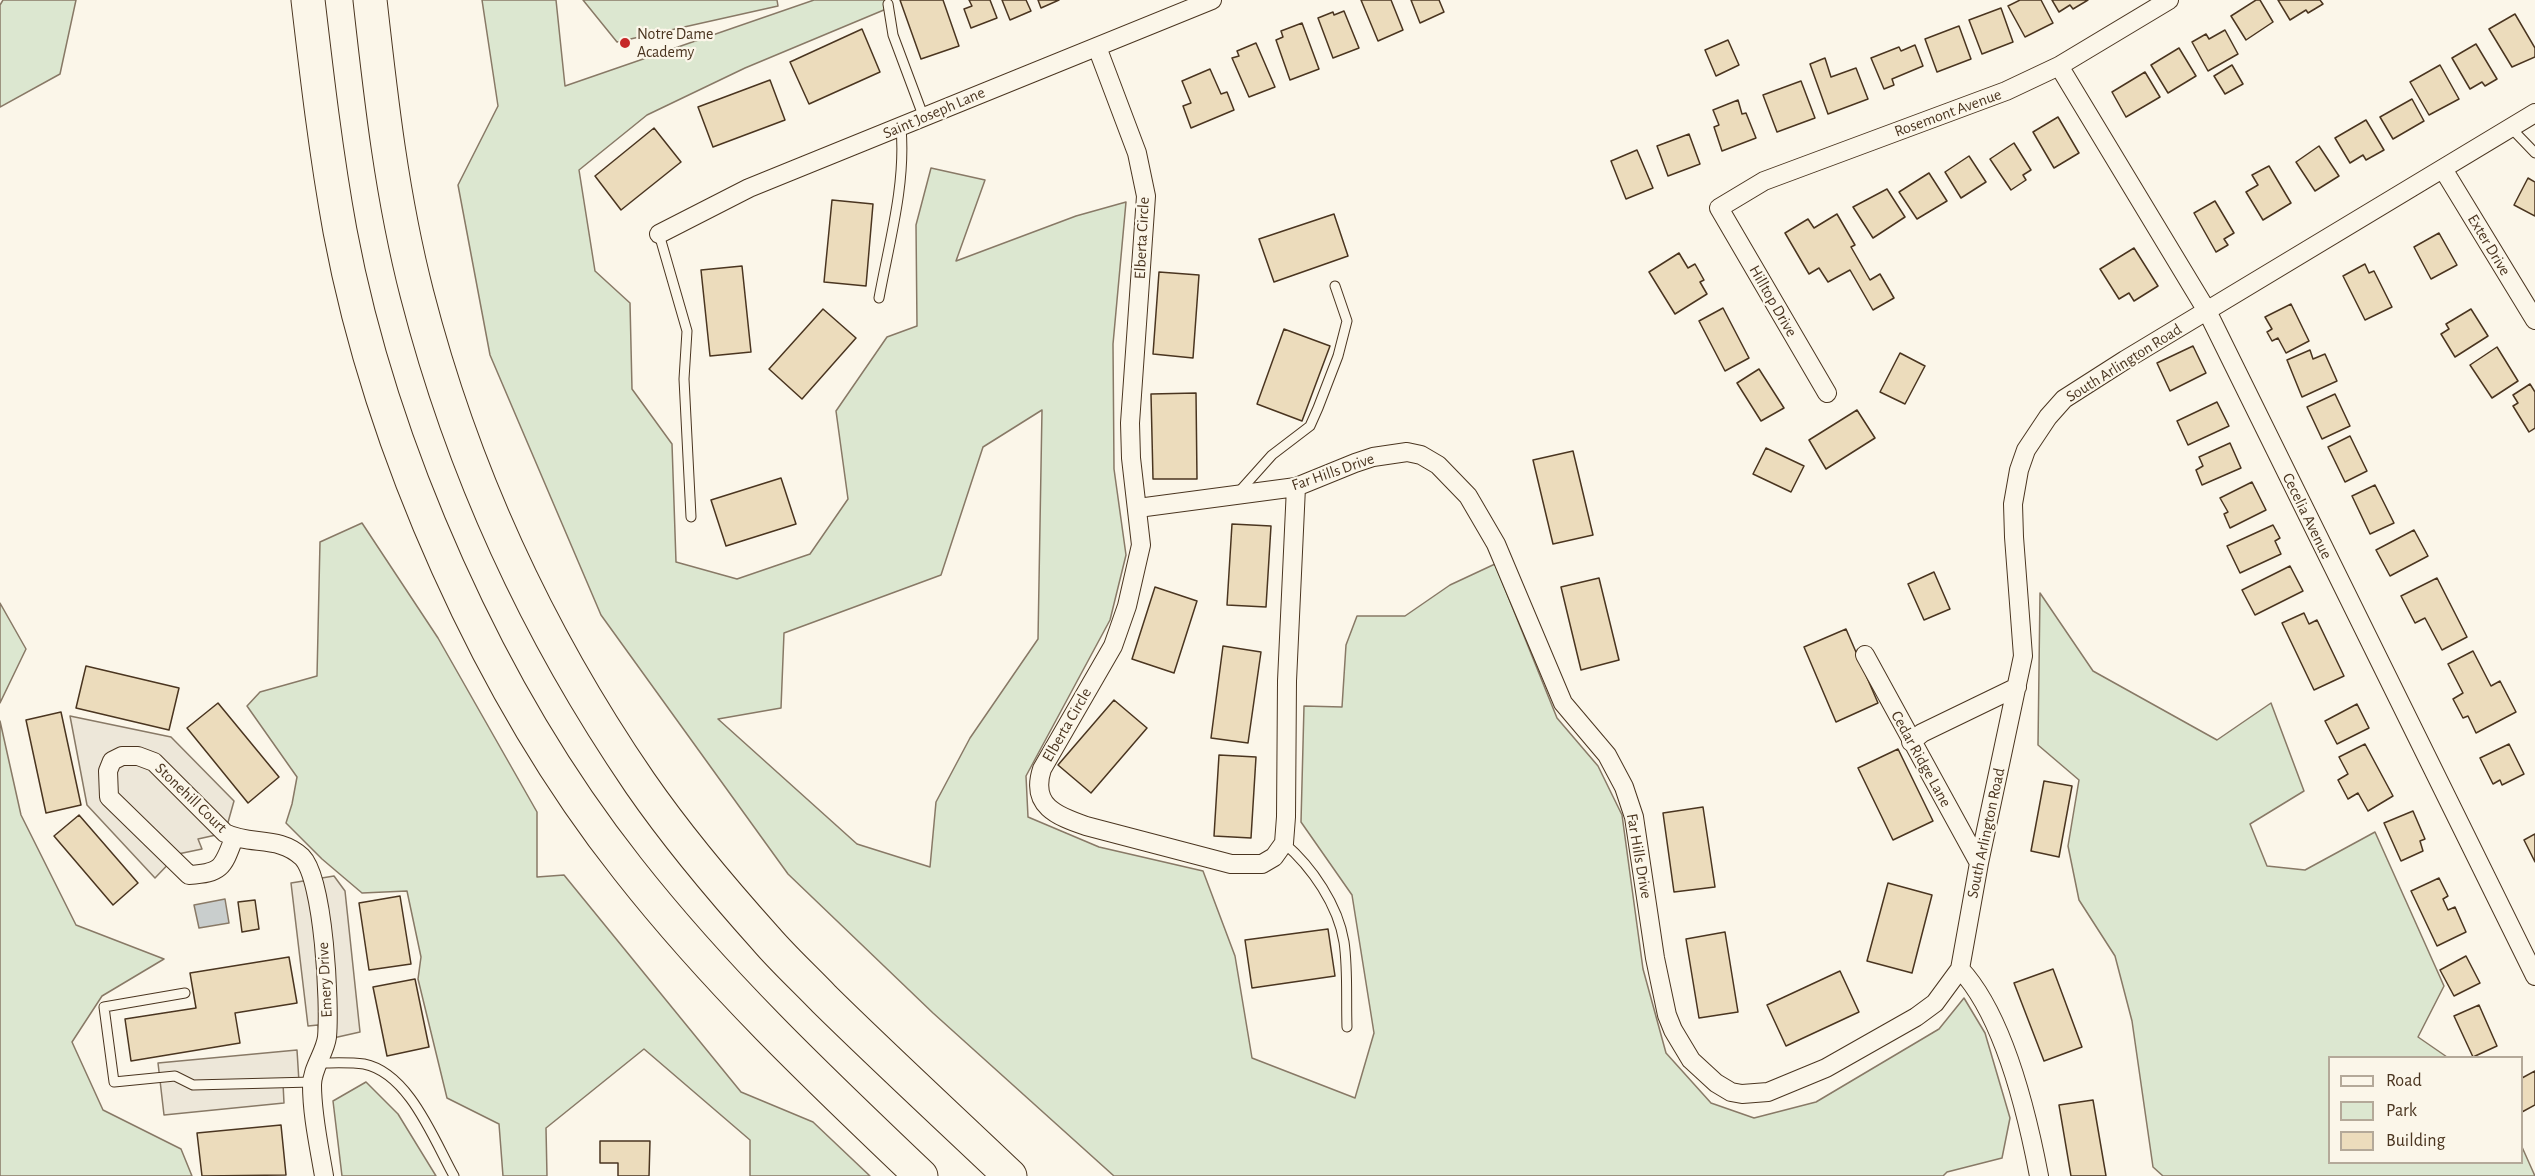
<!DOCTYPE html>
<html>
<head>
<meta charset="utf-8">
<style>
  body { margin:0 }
  #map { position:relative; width:2535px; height:1176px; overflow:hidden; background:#fbf6e9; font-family:"Alegreya Sans",sans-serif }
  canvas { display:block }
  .legend { position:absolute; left:2328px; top:1056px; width:195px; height:108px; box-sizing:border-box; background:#fbf6e9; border:2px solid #b4a999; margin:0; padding:8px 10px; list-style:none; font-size:18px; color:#4a3520 }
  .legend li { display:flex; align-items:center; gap:12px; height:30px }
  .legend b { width:30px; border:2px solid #b4a999 }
</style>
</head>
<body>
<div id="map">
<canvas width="2535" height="1176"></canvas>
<ul class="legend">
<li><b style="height:8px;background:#fbf6e9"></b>Road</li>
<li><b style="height:16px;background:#dce7d0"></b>Park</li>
<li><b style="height:16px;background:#ecdcbc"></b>Building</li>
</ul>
</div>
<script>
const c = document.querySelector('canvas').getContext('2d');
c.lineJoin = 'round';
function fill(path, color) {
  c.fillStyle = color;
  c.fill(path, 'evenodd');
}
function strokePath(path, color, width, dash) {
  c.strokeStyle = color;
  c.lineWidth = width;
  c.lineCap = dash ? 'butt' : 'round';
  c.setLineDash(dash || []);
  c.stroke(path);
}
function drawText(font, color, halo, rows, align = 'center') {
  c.font = font + ' "Alegreya Sans",sans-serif';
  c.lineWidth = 4.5;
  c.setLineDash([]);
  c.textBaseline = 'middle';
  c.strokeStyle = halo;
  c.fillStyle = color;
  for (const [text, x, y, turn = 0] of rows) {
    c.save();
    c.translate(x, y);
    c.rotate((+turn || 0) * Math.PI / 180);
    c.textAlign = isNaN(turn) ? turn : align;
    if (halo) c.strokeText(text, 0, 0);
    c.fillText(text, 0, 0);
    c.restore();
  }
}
const green = new Path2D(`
  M3,0H76L60,74L0,107V5Z
  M482,0H556L565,86L814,0H887L891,7L745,68L647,115L579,170L595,271L630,303L632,389L672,444L676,562L737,579L810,554L848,499L836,411L887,337L917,326L916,225L931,168L985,180L956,261L1076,216L1126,202L1113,344L1114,469L1126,555L1110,620L1026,776L1028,817L1099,847L1203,871L1235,956L1252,1058L1355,1098L1374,1033L1352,895L1301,822L1304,706L1342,707L1346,645L1357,616H1405L1450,585L1495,564L1557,718L1598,766L1622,815L1643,969L1666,1053L1711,1103L1754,1118L1816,1102L1939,1029L1964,998L1985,1033L2010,1118L2002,1158L1947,1172L1943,1176H1114L933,1013L788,874L601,615L490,355L458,185L498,106ZM1042,410L1038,639L970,738L936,802L930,867L857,844L718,719L781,708L784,633L941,575L983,447Z
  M583,0H777L778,6L617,42Z
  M362,523L438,638L537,812V877L564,875L741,1092L813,1122L870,1176H750V1140L644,1049L546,1128L547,1176H503L499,1124L447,1098L418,979L421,957L407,891L362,893L322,859L286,823L292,804L297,777L247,706L260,692L317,676L320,542Z
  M2040,593L2093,671L2217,740L2271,703L2304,791L2250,824L2267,866L2305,870L2375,832L2444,986L2418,1037L2447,1057L2330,1058V1162H2522V1147L2535,1176H2163L2153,1167L2132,1021L2115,956L2079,900L2068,846L2079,780L2038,745Z
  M0,603L26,649L0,703Z
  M0,721L21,815L76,925L164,959L102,996L72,1042L103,1110L181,1149L192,1176H0Z
  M366,1082L398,1114L436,1176H342L333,1101Z`);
fill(green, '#dce7d0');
strokePath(green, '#887966', 1.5);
const parking = new Path2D(`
  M70,716L171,737L234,801L225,833L198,839L202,849L178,854L155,878L87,805Z
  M334,876L345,891L360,1032L320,1041L318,1025L308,1026L291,883Z
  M297,1050L299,1082L283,1083L284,1103L164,1115L158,1063Z`);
fill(parking, '#ede7d9');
strokePath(parking, '#887966', 1.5);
const water = new Path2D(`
  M225,899L229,923L199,928L194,905Z`);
fill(water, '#c9cecd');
strokePath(water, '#887966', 1.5);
const building = new Path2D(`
  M900,0H943L959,46L921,59Z
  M969,0H990L997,18L971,28L964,9L972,6Z
  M1002,0H1026L1031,11L1010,20Z
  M1038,0H1059L1041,8Z
  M1361,0H1391L1403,30L1378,41Z
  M1411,0H1439L1444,12L1420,23Z
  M2020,0H2041L2053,23L2025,37L2008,6Z
  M2052,0H2088L2073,9L2070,5L2059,12Z
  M2256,0H2260L2273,22L2246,40L2231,16Z
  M2278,0H2320L2323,4L2308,13L2306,10L2290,20Z
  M2001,8L2013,42L1982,54L1969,20Z
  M1344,11L1359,48L1333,58L1318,18L1333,12L1334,15Z
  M2515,14L2535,48V57L2512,67L2489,29Z
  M1302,23L1319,69L1290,80L1276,40L1283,37L1281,31Z
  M1959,26L1971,59L1937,72L1925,39Z
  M862,29L880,72L809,104L790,62Z
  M2225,30L2238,54L2208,71L2192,42L2206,34L2209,39Z
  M1728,40L1739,65L1716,76L1705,50Z
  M1256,43L1275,87L1249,97L1232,58L1239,56L1237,51Z
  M2476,44L2497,79L2485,86L2482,82L2470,89L2452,58Z
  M1915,45L1923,66L1892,79L1894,85L1884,89L1871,58L1899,47L1901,51Z
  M2179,48L2196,76L2168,93L2151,65Z
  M1825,58L1831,77L1856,68L1868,99L1828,114L1810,64Z
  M2232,65L2243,84L2225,94L2214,76Z
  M2440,65L2459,99L2429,115L2410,82Z
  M1210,69L1221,94L1227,92L1234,110L1191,128L1183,106L1191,103L1182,81Z
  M2145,72L2160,97L2126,117L2112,92Z
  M770,80L785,120L713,147L698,107Z
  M1801,81L1815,118L1777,132L1763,95Z
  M2412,99L2424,121L2393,139L2380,117Z
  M1738,100L1742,114L1746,113L1756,138L1722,151L1714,127L1719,125L1713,110Z
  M2058,117L2079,153L2054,168L2033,132Z
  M2366,120L2384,150L2366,160L2363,155L2350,163L2335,138Z
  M654,128L681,162L621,210L595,176Z
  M1689,134L1700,164L1668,176L1657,146Z
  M2014,143L2031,170L2023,175L2026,180L2011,190L1990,159Z
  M2319,146L2339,176L2315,191L2296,162Z
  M1637,150L1653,188L1626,199L1611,161Z
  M1969,156L1986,182L1961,198L1945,172Z
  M2269,166L2291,203L2263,220L2246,192L2258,185L2252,175Z
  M1929,173L1947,201L1917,219L1899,192Z
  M2528,178L2535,182V216L2514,205Z
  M1887,189L1905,217L1873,238L1853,207Z
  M832,200L873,204L866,286L824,282Z
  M2215,201L2234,233L2224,239L2228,245L2216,252L2194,213Z
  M1334,214L1348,256L1274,282L1259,239Z
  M1837,214L1855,245L1851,247L1870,280L1880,274L1894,298L1873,310L1850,270L1828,282L1819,268L1809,274L1785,233L1808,219L1814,228Z
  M2439,233L2457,265L2431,279L2414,247Z
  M2134,248L2158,286L2134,301L2129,293L2119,299L2100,269Z
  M1679,253L1688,268L1695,264L1704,280L1700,282L1707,294L1675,314L1649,272Z
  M2365,264L2369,273L2374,271L2392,307L2365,320L2343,276Z
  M742,266L751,352L710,356L701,270Z
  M1159,272L1199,275L1193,358L1153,354Z
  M2291,304L2309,341L2286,353L2278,338L2272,341L2267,332L2272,329L2265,317Z
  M1723,308L1749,358L1725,371L1699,321Z
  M823,309L856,338L802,399L769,369Z
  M2471,309L2488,336L2455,357L2441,334L2449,329L2446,324Z
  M1284,329L1330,346L1302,421L1257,404Z
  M2193,346L2206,373L2170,391L2157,363Z
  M2497,347L2518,381L2492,398L2470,365Z
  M2310,350L2313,359L2325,354L2337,381L2302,397L2287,360Z
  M1900,353L1925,366L1905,404L1880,392Z
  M1759,369L1784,408L1761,421L1737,383Z
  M2530,384L2535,392V428L2529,432L2513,406L2518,403L2513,395Z
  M1196,393L1197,479H1153L1151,394Z
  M2335,394L2350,426L2322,439L2307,407Z
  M2217,402L2229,426L2188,445L2177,421Z
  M1857,410L1875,438L1826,469L1809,440Z
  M2350,436L2367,471L2345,482L2328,447Z
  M2230,443L2241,468L2202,485L2196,470L2203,466L2199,457Z
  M1766,448L1804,466L1791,492L1753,474Z
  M1573,451L1593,535L1553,544L1533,460Z
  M781,478L796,524L726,546L711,500Z
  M2252,482L2266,510L2230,528L2224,514L2228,512L2220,498Z
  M2375,485L2394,523L2370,534L2352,496Z
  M1232,524L1271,526L1266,607L1227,605Z
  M2273,525L2280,538L2275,541L2281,554L2240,573L2227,546Z
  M2414,530L2428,556L2390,576L2376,550Z
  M2290,566L2303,591L2255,615L2242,590Z
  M1934,572L1950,609L1924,620L1908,584Z
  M1599,578L1619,660L1581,670L1561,587Z
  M2437,578L2467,637L2442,650L2425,618L2415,623L2401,596Z
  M1155,587L1197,601L1174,673L1132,659Z
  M2304,613L2309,624L2317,620L2344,676L2314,690L2282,623Z
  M1846,629L1878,703L1836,722L1804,647Z
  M1223,646L1261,652L1248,743L1211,738Z
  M2473,651L2491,686L2500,681L2516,712L2476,733L2468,716L2463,718L2453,699L2463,693L2448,664Z
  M86,666L179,688L169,730L76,708Z
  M1114,700L1147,728L1091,793L1058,765Z
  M218,703L279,777L248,803L187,728Z
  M2357,704L2369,728L2337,744L2325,721Z
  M61,712L81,805L46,813L26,720Z
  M2365,744L2393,796L2368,811L2358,793L2348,799L2338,780L2348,774L2339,757Z
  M2509,744L2524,774L2502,785L2500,780L2493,784L2480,758Z
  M1898,749L1933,821L1893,840L1858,768Z
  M1219,755L1256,757L1251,838L1214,836Z
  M2044,781L2072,786L2059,857L2031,851Z
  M1703,807L1715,887L1674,892L1663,813Z
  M2413,811L2425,839L2420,841L2423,851L2401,861L2384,823Z
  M79,815L138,883L113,905L54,836Z
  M2535,834V862L2524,840Z
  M2439,878L2448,896L2443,899L2448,910L2455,907L2466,932L2437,946L2411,891Z
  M1888,883L1932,895L1912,973L1867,961Z
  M400,896L411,964L369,970L359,903Z
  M255,900L259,929L242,932L238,902Z
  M1328,929L1335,976L1252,988L1245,940Z
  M1725,932L1738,1012L1699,1018L1686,939Z
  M2466,956L2480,983L2454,996L2440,970Z
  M289,957L297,1003L235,1013L240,1043L131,1061L125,1019L196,1008L190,973Z
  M2053,969L2082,1047L2044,1061L2014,983Z
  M1840,971L1859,1012L1786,1046L1767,1005Z
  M415,979L429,1047L387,1056L373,987Z
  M2479,1005L2497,1046L2473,1057L2454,1016Z
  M2535,1071V1105L2522,1112V1078Z
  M2093,1100L2106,1176H2071L2059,1105Z
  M281,1125L286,1175L202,1176L197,1133Z
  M600,1141H650L649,1176H618V1163H600Z`);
fill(building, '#ecdcbc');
strokePath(building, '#4a3520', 1.5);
const lane = new Path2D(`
  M888,4L893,35L924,118
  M2511,128L2535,153
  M659,234L687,331L684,379L691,517
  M879,298C889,243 906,184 901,128
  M1238,493L1272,455L1310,426L1318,408L1338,356L1347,321L1335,286
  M1284,843C1312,867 1338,905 1344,942C1348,969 1346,999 1347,1027
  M185,993L104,1007L114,1082L175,1076L193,1085L312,1082
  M318,1063C333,1063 350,1062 364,1064C409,1073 434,1140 454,1176`);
const street = new Path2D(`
  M1097,47L1137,153L1146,196L1130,423L1131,458L1141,545L1127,606L1113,646L1042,769C1030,806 1057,816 1086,826L1231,864H1262L1274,857L1284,843L1286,817L1287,681L1296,487
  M2059,66L2207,311L2535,976
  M2443,169L2535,320
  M659,234L749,188L1212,0
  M1827,393L1719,208L1764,181L2006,91L2059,66L2169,0
  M1138,508L1296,487L1355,463L1373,457L1407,452L1421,455L1438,465L1468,496L1496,544L1563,703L1607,755L1624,787L1634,817L1655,958L1667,1015L1673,1030L1691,1060L1716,1083L1731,1092L1742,1094L1768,1092L1826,1068L1916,1017L1935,1003L1960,969
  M1865,655L1979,863
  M1911,742L1922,733L2017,687
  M234,838C223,867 222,873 189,875L109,797L108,771L112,761L122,756H138L154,762L225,833C250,846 279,835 302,857C324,879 330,1005 327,1037C325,1053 312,1068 312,1085C312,1115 319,1146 324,1176
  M1960,969L1979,863L2023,656L2014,537L2013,504L2019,470L2026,450L2048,417L2064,399L2125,360L2535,113
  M1960,969C2004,1016 2027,1113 2039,1176`);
const highway = new Path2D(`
  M308,0C317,77 326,154 340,231C381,449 490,695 628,869C716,981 818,1078 921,1176
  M370,0C381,99 392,197 417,294C462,469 538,634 640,783C678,838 722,890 766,939C784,960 805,979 824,999C885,1059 948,1117 1010,1176`);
strokePath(lane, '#4a3520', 11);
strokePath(street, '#4a3520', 20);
strokePath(highway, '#4a3520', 35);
strokePath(lane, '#fbf6e9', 9);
strokePath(street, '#fbf6e9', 18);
strokePath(highway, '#fbf6e9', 33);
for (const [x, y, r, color] of [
  [625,43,6,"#c62828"]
]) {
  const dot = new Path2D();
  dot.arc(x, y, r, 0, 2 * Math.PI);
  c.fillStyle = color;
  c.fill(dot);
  strokePath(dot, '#fbf6e9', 2);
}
drawText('16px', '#4a3520', '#fbf6e9', [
  ["Notre Dame",637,34],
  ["Academy",637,52]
], 'left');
drawText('16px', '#4a3520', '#fbf6e9', [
  ["Saint Joseph Lane",934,113,-23],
  ["Rosemont Avenue",1948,113,-20],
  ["Elberta Circle",1142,238,-87],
  ["Exter Drive",2489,245,59],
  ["Hilltop Drive",1773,301,60],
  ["South Arlington Road",2124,363,-32],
  ["Far Hills Drive",1333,472,-19],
  ["Cecelia Avenue",2307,516,64],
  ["Elberta Circle",1067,725,-60],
  ["Cedar Ridge Lane",1921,759,61],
  ["Stonehill Court",191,798,44],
  ["South Arlington Road",1986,833,-78],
  ["Far Hills Drive",1639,856,80],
  ["Emery Drive",325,980,-93]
]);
</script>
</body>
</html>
